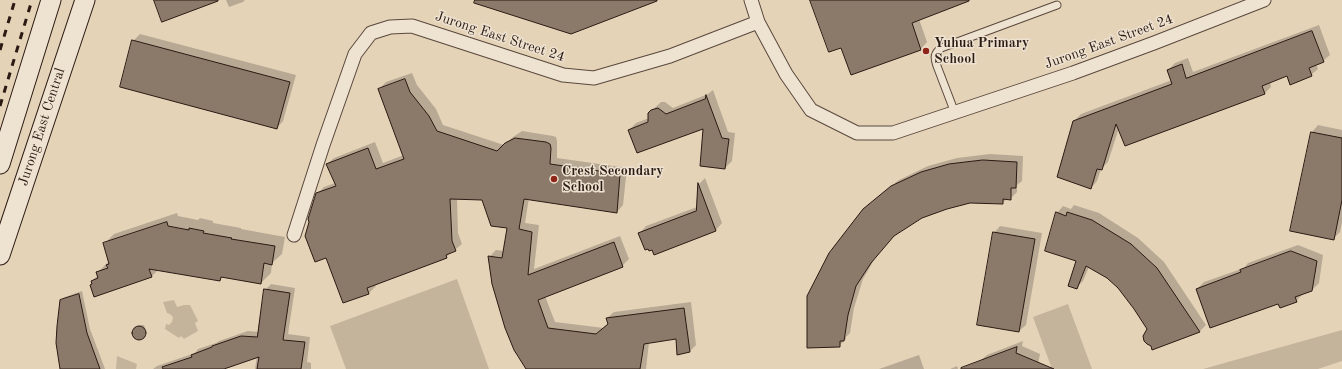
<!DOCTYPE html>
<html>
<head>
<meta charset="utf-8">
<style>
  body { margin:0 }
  canvas { display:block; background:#e5d3b8 }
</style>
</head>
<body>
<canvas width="1342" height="369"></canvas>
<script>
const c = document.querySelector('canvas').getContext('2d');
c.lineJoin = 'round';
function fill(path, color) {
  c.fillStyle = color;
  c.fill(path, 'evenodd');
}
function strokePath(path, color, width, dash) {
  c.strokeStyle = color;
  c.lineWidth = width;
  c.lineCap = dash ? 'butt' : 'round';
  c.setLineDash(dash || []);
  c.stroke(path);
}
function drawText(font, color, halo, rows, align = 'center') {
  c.font = font + ' "Old Standard TT",serif';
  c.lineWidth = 3;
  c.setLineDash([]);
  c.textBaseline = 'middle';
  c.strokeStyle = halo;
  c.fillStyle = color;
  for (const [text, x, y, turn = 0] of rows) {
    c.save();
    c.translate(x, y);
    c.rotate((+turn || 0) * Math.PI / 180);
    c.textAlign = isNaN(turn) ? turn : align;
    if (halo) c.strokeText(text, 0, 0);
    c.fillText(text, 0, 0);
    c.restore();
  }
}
fill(new Path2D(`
  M457,279L489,369H346L330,326Z
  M174,300L177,307L184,305H190L198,321L195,323L198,331L184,339L181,336L179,338L165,329L166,324L169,325L172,322L173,317L170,314L167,313L163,302Z
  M1068,304L1092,369H1052L1033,317Z
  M1342,330V361L1318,369H1203Z
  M117,356L137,364L136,369H116Z`), '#c5b49c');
fill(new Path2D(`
  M226,0H245L243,2L229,7Z
  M811,0H970L919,19L927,42L921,49L851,74L841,46Z
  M1319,25L1330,55L1323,61L1316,64L1318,69L1311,75H1287L1270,82L1271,87L1265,93L1119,128L1108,162L1101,169L1097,181L1091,188L1074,121L1081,114L1172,80L1168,70L1175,63L1188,58L1193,72Z
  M140,34L296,75L283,121L277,128L133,41Z
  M412,73L417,85L436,109L443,125L504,145L513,137L522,131L553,136L556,137L557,141V158L627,168L623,205L617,212L529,198L525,223L539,225L534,269L620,236L629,259L622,266L545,296L555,322L604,328L609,324L607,318L614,312L691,302L696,345L690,351L676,338L649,342L646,369H527L489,257L496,250L504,251L508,227L483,199L457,198L458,233L462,244L446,257L375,284L376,286L369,293L344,302L327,257L310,222L317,194L324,187L335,183L327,164L334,158L375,142L383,163L404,155L379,89L386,82Z
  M713,90L728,132L735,133L732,161L725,168L704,127L629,130L636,123L649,118V113L661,102H665L673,108L708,94Z
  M1318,125L1342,130V222L1340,232L1333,239L1291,230L1312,132Z
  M990,154L1023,156L1022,181L1017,185V192L1010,199H1007L1002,203L970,202L946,208L922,217L896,233L877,255L863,279L854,308L850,333L846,337V339L839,346L808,347L895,183L899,180L928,166L957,158Z
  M705,178L722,223L716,230L652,248L640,233L646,226L697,207L699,184Z
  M1074,205L1099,213L1138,238L1164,262L1206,325L1199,332L1148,329L1128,298L1107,277L1089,267L1083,281L1077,287V261L1057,213L1063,206L1071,209Z
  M177,213L178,216L198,220L200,218L213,221V223L241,228V229L285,237L282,254L272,263L271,273L261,283L223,276L220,280L159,269L152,276L93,284L92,281L98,275L97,273L107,263L110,262L104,244L114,234Z
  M1000,226L1042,233L1026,325L1019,331L994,233Z
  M1298,245L1323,255L1319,283L1312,290L1303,294L1296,301L1279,302L1197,289L1204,282L1244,268L1248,263Z
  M271,284L295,288L288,334L310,337L307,362L311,363V369H314H255L257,356L221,369H153L157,366L195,353L198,349L216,343L219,341L248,331L259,332L265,290Z
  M82,291L90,329L105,369H61V300L65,297Z
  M141,325H144L147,333L141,339H137L132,333L137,326Z
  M1023,341L1022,346L1040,354L1037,369H964L980,361L987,355Z
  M919,355L924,369H879Z
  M957,366L958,369H950Z`), '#0003');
const building = new Path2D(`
  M154,0H218V1L162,22Z
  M475,0H657V1L571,34L474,3Z
  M810,0H969V1L912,23L921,50L851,75L841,48L829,52Z
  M1312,31L1324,62L1309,68L1312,76L1290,85L1287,76L1262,86L1265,94L1125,146L1116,124L1102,170L1097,169L1091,189L1057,177L1073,121L1172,84L1167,70L1182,64L1186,78Z
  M132,40L290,82L277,129L120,87Z
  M405,79L410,92L429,116L437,131L497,151L505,143L515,138L546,142L550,144L551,148L550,164L620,174L617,213L524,199L519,229L532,232L528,275L614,242L623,267L538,300L548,328L596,334L608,324L606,318L684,308L690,352L677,355L676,339L644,344L640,369H526L514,350L505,328L492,284L488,256L502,258L507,228L491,226L482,200L450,199L452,241L456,251L446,255L447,258L367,288L369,294L343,303L326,258L315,262L305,236L309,222L308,219L316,193L336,186L326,164L368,148L376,169L404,159L378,89Z
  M706,95L722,138L729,139L725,169L700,166L703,129L637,153L628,130L648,122V113L651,110L658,108L666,114L705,99Z
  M1311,132L1342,138V200L1334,240L1290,231Z
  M983,160L1017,162L1016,188H1011V200L1003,199V204L970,203L947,209L922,218L894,236L871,263L856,286L848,315L844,341H840V347L807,348V296L829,253L863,209L891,186L921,172L949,164Z
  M698,183L716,231L654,255L652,250L649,251L648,249L645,250L638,233L696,211Z
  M1056,212L1066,216L1067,212L1092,220L1131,244L1157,268L1200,332L1152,350L1151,346L1147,344L1144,341L1143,336L1147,329L1134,309L1118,288L1107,278L1086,266L1077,289L1068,286L1076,261L1045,251Z
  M167,222L168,226L189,230V228L204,231L203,233L232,238L231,239L275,246L272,265L264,263L261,284L221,277L220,281L149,269L152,277L94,297L90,285L92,284L91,281L98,278L96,272L108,268L106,265L109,264L103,243Z
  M993,232L1035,239L1019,332L977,325Z
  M1291,251L1317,261L1312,291L1295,297L1297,302L1280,308L1278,304L1210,328L1196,289L1241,272L1240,270Z
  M264,289L290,293L283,340L305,342L301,369H257L259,357L224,369H163L162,367L192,357L191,355L212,347V346L241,336L257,337Z
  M79,294L87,333L100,369H60L56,343L57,326L60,300Z
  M132 333a7 7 0 1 1 14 0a7 7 0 1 1-14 0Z
  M1017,347L1016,353L1054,369H961V368Z`);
fill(building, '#8b7a69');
strokePath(building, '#2a1a13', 1);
const lane = new Path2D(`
  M955,113L937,66C934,57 934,54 941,48L1057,5`);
const street = new Path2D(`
  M751,0L758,22L786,74L811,110L857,133H893L1073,73L1154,43L1264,0
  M294,235L323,145L355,54L371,33L390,27L412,26L563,75L594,78L670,56L758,22`);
const secondary = new Path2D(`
  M0,164L51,0
  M0,255L85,0`);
strokePath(lane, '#59483c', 9);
strokePath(street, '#59483c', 15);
strokePath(secondary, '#2a1a13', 21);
strokePath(lane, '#eee2d1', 7);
strokePath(street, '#eee2d1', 13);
strokePath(secondary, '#eee2d1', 19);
strokePath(new Path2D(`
  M0,50L15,0
  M0,106L32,0`), '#2a1a13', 3, [7, 7]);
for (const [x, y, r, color] of [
  [926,51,4,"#8f2418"],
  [554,179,4,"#8f2418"]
]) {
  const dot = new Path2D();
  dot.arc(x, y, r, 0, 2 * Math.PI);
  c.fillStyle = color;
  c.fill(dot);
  strokePath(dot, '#eee2d1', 1.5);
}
drawText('14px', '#2a1a13', '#eee2d1', [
  ["Jurong East Street 24",500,37,18],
  ["Jurong East Street 24",1109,42,-20],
  ["Jurong East Central",42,127,-72]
]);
drawText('bold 14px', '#2a1a13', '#eee2d1', [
  ["Yuhua Primary",934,43],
  ["School",934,59],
  ["Crest Secondary",562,171],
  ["School",562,187]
], 'left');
</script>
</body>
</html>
